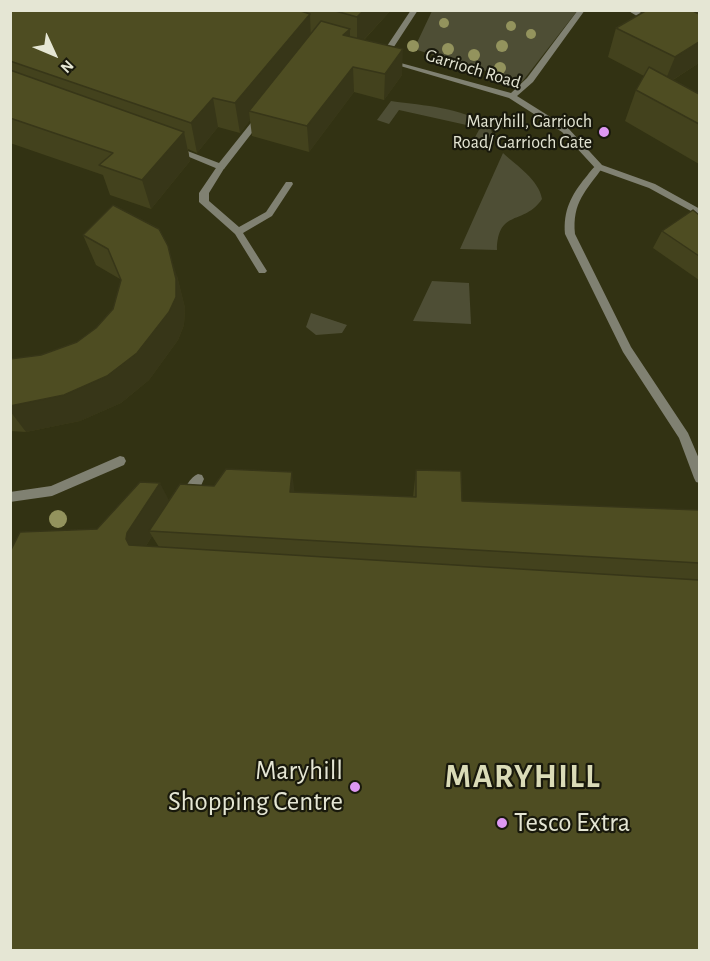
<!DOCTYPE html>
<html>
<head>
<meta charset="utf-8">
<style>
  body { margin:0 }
  #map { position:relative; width:710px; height:961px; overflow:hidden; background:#323213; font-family:"Alegreya Sans",sans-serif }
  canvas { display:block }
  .frame { position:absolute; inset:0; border:12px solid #e5e6d4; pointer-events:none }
  .north { position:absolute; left:24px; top:24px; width:60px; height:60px; -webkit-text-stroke:4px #19190c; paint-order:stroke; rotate:134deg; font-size:16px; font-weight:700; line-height:24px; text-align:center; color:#e5e6d4 }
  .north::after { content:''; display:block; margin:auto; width:21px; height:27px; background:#e5e6d4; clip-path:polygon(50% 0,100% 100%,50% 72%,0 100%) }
</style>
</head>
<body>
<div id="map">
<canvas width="710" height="961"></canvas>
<div class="frame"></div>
<div class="north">N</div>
</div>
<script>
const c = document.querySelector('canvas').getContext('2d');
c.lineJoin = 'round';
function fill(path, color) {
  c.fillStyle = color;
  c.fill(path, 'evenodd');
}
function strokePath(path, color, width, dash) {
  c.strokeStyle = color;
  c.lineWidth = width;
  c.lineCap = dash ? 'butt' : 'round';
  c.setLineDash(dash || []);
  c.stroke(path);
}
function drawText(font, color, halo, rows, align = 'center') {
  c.font = font + ' "Alegreya Sans",sans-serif';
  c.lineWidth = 4.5;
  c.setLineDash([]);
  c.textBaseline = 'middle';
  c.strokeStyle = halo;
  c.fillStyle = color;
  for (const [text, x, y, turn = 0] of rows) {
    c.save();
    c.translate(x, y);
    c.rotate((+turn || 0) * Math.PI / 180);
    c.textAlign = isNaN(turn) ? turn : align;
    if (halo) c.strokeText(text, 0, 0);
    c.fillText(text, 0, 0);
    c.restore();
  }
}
fill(new Path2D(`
  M432,11V10L577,11L522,82L414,49Z
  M391,101C426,106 459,107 490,126L493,136L489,145L473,141L480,128L399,110L389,124L377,120Z
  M503,153C517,166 539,180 542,199C524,226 498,208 497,250L460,249Z
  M432,281L469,283L471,324L413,321Z
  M311,313L347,325L342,333L316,335L306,327Z`), '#4e4e35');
fill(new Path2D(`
  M221,164L225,167L209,193V201L239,227L266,212L286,182H292L293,184L272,216L243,233L267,271L265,273H259L235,234L199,202V193L218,165Z
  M599,164L603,167C586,191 572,202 575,234L631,347L688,433L700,461V483L696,482L694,478L679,438L623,352L565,234C563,211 571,195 586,177C590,172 593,167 599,164Z
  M120,456L124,457L126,461L124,465L52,496L10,502V492L51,486Z
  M198,474L202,475L204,479C200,488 194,504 183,501L181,497C184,489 190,477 198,474Z`), '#808172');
fill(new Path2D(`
  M411,10H418L386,59L511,93L527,78L578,10H585L533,82L517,96L568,128L602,165L655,184L700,209V216L649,188L596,169L562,132L509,98L380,60L379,58Z
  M627,10H636L657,22L650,24Z
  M258,114L265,116L224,169H218L170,149L174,146L177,147L219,163Z`), '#808172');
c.fillStyle = '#93935d';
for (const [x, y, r] of [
  [444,23,5],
  [511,26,5],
  [531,34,5],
  [413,46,6],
  [502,46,6],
  [448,49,6],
  [474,55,6],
  [500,68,6],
  [58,519,9]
]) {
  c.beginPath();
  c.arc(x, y, r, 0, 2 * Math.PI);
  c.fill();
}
fill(new Path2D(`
  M10,10H391L364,40L402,75L384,100L354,92L309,152L252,136L250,120L240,133L218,127L197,153L188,149L190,161L151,209L110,195L103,175L10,143Z
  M647,10H699V63L673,80L699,94V164L625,121L636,90L644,76L608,57L616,28Z
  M699,215V280L653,248L662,231Z
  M83,235L177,276L185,308L184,325L178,340L149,380L121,403L80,421L26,432L10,431V359L41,355L77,342L96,328L113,309L121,282L120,279L96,265Z
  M416,470L462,501L699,510V951L97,529L295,492L413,497ZM152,536L159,547L146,546Z`), '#43421d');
fill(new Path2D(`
  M364,10H391L357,47V17Z
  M310,14L311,43L249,111L250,120L240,133L235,103Z
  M350,29V55L343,35Z
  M699,42V63L663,86L675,57Z
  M403,49L402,75L384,100L385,74Z
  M353,67L354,92L309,152L307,126Z
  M213,98L218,127L197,153L191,123Z
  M184,132L190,161L151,209L142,180Z
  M168,246L177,276L185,308L184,325L178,340L149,380L121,403L80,421L26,432L10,411V406L176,279Z
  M292,472L295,495L290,492Z
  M160,483L172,506L149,531L152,536L141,554L129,545L126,539L127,533Z`), '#373618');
const building = new Path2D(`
  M10,10H298L310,14L235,103L213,98L191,123L10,61Z
  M332,10H364L357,17Z
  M647,10H691L699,14V42L675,57L616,28Z
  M321,21L350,29L343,35L403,49L385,74L353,67L307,126L249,111Z
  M649,67L699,94V124L636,90Z
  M10,70L184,132L142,180L99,165L113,153L10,118Z
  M113,205L159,229L168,246L176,279V297L169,312L137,353L107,376L64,395L10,406V359L41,355L77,342L96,328L113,309L121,280L108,249L83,235Z
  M693,210L699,215V256L662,231Z
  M226,469L292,472L290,492L416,497V470L461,471L462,501L699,510V563L149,531L180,484L214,486Z
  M140,482L160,483L127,533L126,539L129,545L699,580V951H10V552L20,532L97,529Z`);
fill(building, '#4e4d22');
strokePath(building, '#373618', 1.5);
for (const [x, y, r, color] of [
  [604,132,6,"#de98f3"],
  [355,787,6,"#de98f3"],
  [502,823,6,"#de98f3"]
]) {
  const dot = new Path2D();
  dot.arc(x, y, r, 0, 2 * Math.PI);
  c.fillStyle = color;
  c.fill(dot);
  strokePath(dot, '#19190c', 2);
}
drawText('18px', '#e5e6d4', '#19190c', [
  ["Garrioch Road",473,69,17]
]);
drawText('18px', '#e5e6d4', '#19190c', [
  ["Maryhill, Garrioch",592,122],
  ["Road/ Garrioch Gate",592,143]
], 'right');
drawText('27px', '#e5e6d4', '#19190c', [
  ["Maryhill",343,771],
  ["Shopping Centre",343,802],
  ["Tesco Extra",514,823,"left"]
], 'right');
c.letterSpacing = '1.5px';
drawText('bold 33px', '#dadbb7', '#19190c', [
  ["MARYHILL",523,777]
]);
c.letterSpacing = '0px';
</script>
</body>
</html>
